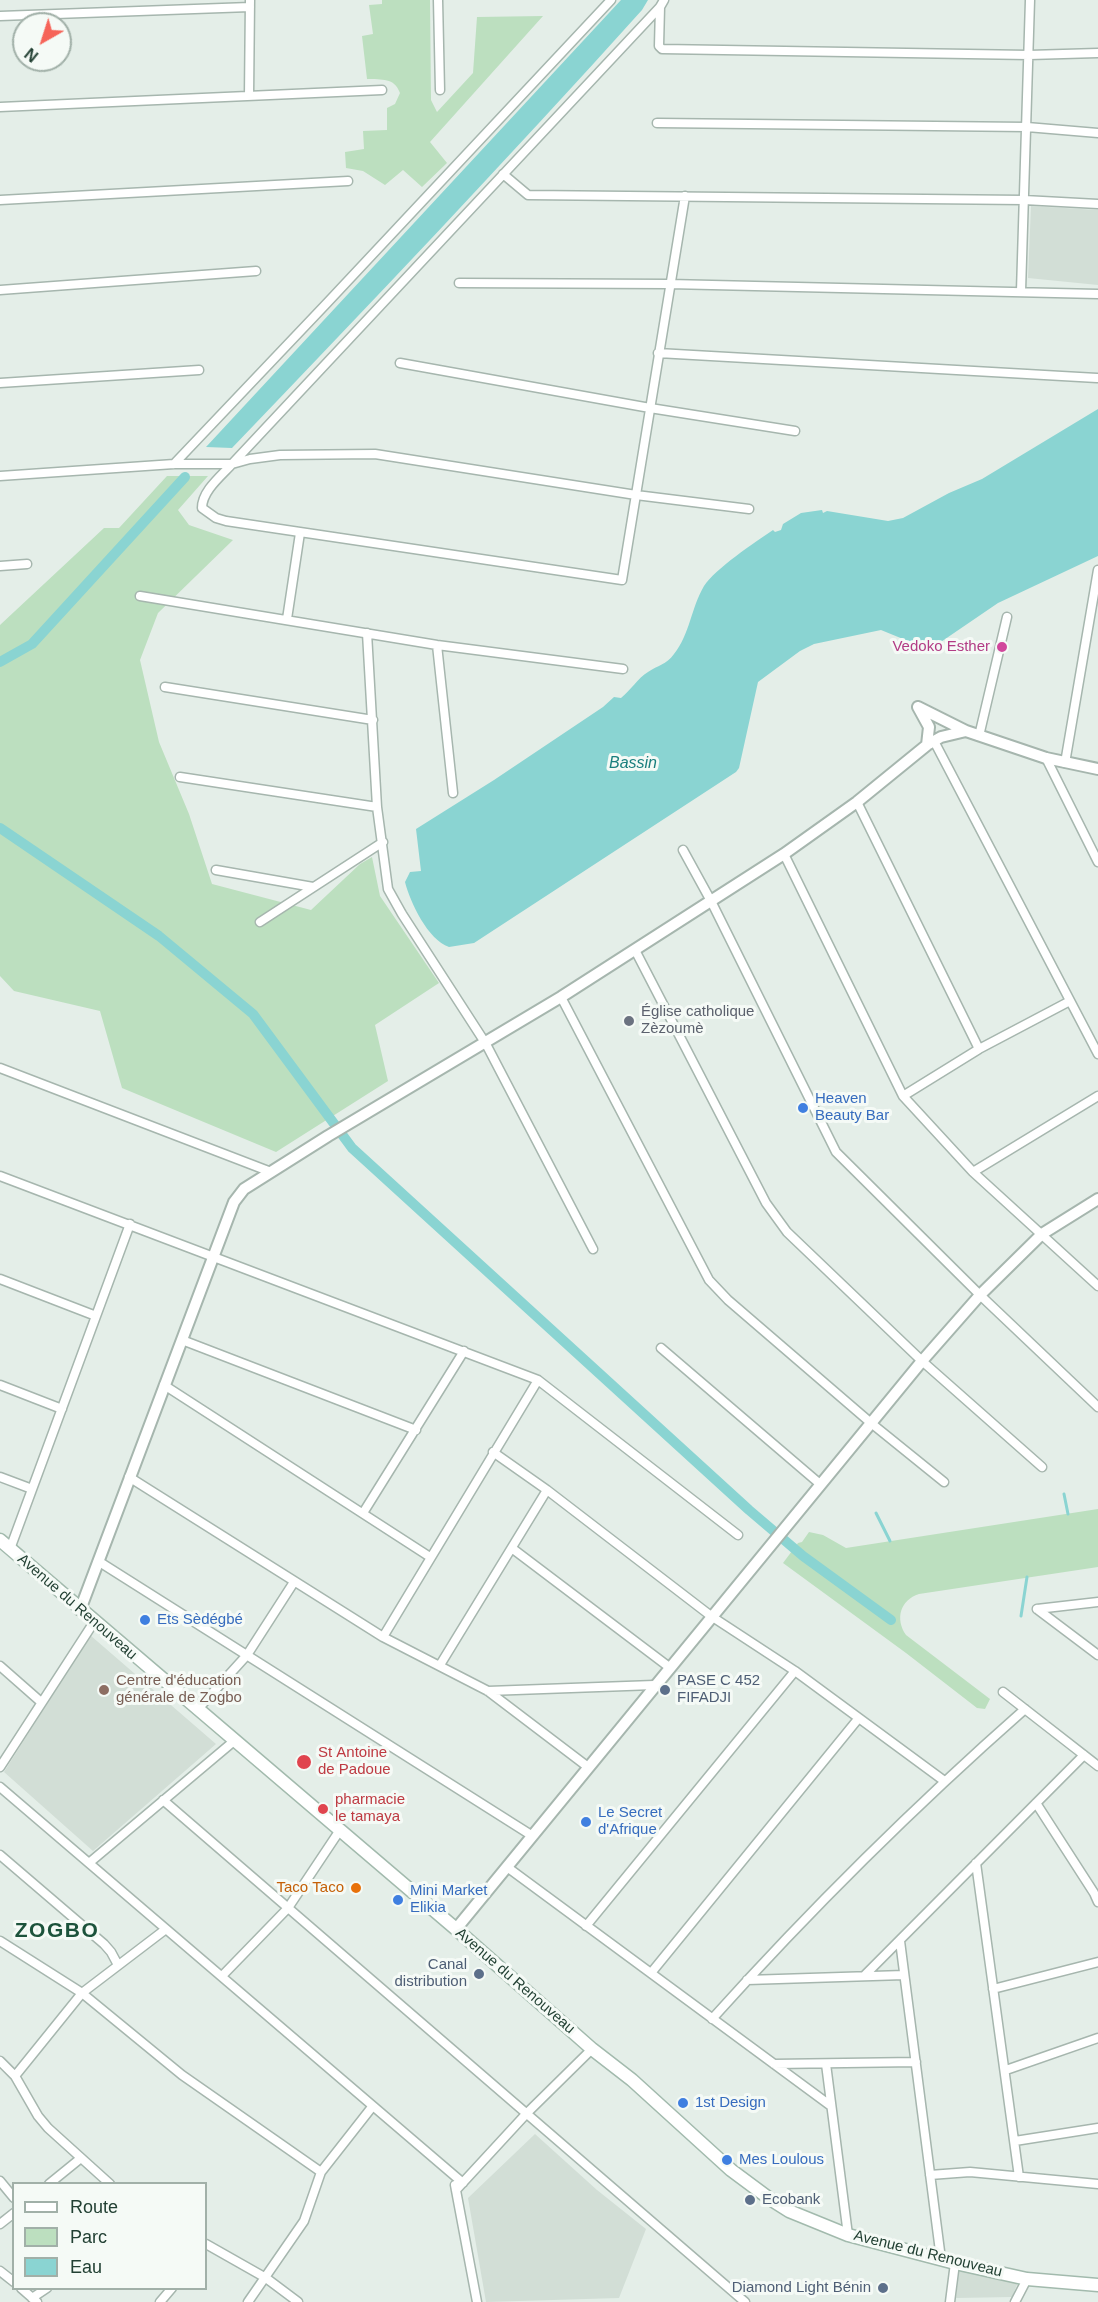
<!DOCTYPE html>
<html>
<head>
<meta charset="utf-8">
<style>
  body { margin:0 }
  #map { position:relative; width:1098px; height:2302px; overflow:hidden; background:#e4eee8; font-family:Helvetica,sans-serif }
  canvas { display:block }
  .legend { position:absolute; left:12px; top:2182px; width:195px; height:108px; box-sizing:border-box; background:#f5faf6; border:2px solid #a1b0a8; margin:0; padding:8px 10px; list-style:none; font-size:18px; color:#224033 }
  .legend li { display:flex; align-items:center; gap:12px; height:30px }
  .legend b { width:30px; border:2px solid #a1b0a8 }
  .north { position:absolute; left:12px; top:12px; width:60px; height:60px; box-sizing:border-box; background:#f5faf6; border:2px solid #a1b0a8; border-radius:50%; rotate:219deg; font-size:16px; font-weight:700; line-height:24px; text-align:center; color:#224033 }
  .north::after { content:''; display:block; margin:auto; width:21px; height:27px; background:#f66459; clip-path:polygon(50% 0,100% 100%,50% 72%,0 100%) }
</style>
</head>
<body>
<div id="map">
<canvas width="1098" height="2302"></canvas>
<ul class="legend">
<li><b style="height:8px;background:#fff"></b>Route</li>
<li><b style="height:16px;background:#bcdfbf"></b>Parc</li>
<li><b style="height:16px;background:#8ad4d2"></b>Eau</li>
</ul>
<div class="north">N</div>
</div>
<script>
const c = document.querySelector('canvas').getContext('2d');
c.lineJoin = 'round';
function fill(path, color) {
  c.fillStyle = color;
  c.fill(path, 'evenodd');
}
function strokePath(path, color, width, dash) {
  c.strokeStyle = color;
  c.lineWidth = width;
  c.lineCap = dash ? 'butt' : 'round';
  c.setLineDash(dash || []);
  c.stroke(path);
}
function drawText(font, color, halo, rows, align = 'center') {
  c.font = font + ' Helvetica,sans-serif';
  c.lineWidth = 6;
  c.setLineDash([]);
  c.textBaseline = 'middle';
  c.strokeStyle = halo;
  c.fillStyle = color;
  for (const [text, x, y, turn = 0] of rows) {
    c.save();
    c.translate(x, y);
    c.rotate((+turn || 0) * Math.PI / 180);
    c.textAlign = isNaN(turn) ? turn : align;
    if (halo) c.strokeText(text, 0, 0);
    c.fillText(text, 0, 0);
    c.restore();
  }
}
fill(new Path2D(`
  M1031,206L1098,210V285L1028,278Z
  M90,1635L216,1744L93,1851L4,1772Z
  M535,2134L597,2190L646,2229L619,2298L486,2302L468,2198Z
  M959,2271L1018,2282L1012,2297L956,2298Z`), '#d2ded6');
fill(new Path2D(`
  M382,0H430L431,100L437,112L473,73L477,17L543,16L430,142L447,163L422,187L403,170L385,185L363,171L346,168L345,152L364,149L363,131L387,130V108L395,104L400,93C394,77 382,80 367,79L362,36L373,34L369,5L382,4Z
  M167,476H208L178,510L189,525L233,540L158,613L140,660L159,742L189,814L212,884L311,910L360,864L372,857L380,896L439,983L375,1025L388,1081L276,1152L122,1088L100,1011L14,991L0,976V625L104,528H119Z
  M1098,1509V1567L919,1594C900,1600 895,1619 906,1635L990,1699L985,1709L977,1708L906,1653L783,1563L798,1543L802,1542L809,1532L823,1535L846,1548Z`), '#bcdfbf');
fill(new Path2D(`
  M621,0H648L642,10C508,159 370,304 232,448L206,447Z
  M1098,409V556L998,603L932,648H925L881,630L814,644L800,651L758,682L739,768L736,772L474,943L449,947C428,940 410,902 405,882L410,872L421,871L416,829L494,780L603,707L614,697L621,698C630,691 638,678 648,672C658,665 666,665 674,654C690,634 691,608 704,586C715,569 755,542 773,530L775,532L781,530L783,524L801,513L822,510L823,513L827,511L888,521L903,518L949,493L982,479Z`), '#8ad4d2');
strokePath(new Path2D(`
  M1064,1494L1068,1514
  M876,1513L890,1541
  M1021,1616L1027,1577`), '#8ad4d2', 3);
strokePath(new Path2D(`
  M0,662L32,644L185,477
  M0,828L159,936L253,1014L352,1148L749,1510L803,1556L891,1620`), '#8ad4d2', 10);
const minor = new Path2D(`
  M438,0L440,90
  M664,0L660,7L232,464C221,476 202,491 202,508L216,518L226,521L622,580L685,196
  M660,7L659,46L662,49L1029,55L1098,53
  M0,16L250,7
  M249,96L250,0
  M0,107L382,90
  M657,123L1027,127L1098,133
  M503,174L528,195L1024,200L1098,204
  M0,200L348,181
  M459,283L669,284L1098,294
  M0,290L256,271
  M1021,291L1030,0
  M658,353L1097,378
  M400,363L650,408L795,431
  M0,383L199,370
  M174,464L327,303L611,0
  M0,476L174,464H232L250,459L280,455L375,454L636,495L749,509
  M0,566L27,564
  M140,596L437,645L623,669
  M287,619L300,533
  M367,633L377,807L388,889L402,914L486,1044L593,1249
  M437,645L453,793
  M165,687L373,720
  M979,736L1007,617
  M934,741L1098,1054
  M1046,758L1098,862
  M1065,763L1098,570
  M180,777L377,807
  M857,802L979,1049
  M683,850L711,901L836,1152L980,1295L1098,1407
  M784,854L903,1096L973,1172L1098,1286
  M216,870L313,887
  M260,922L383,842
  M635,950L766,1203L787,1232L922,1361L1042,1467
  M561,997L709,1280L728,1300L871,1423L944,1482
  M0,1068L271,1172
  M903,1096L979,1049L1070,1001
  M973,1172L1098,1096
  M0,1176L538,1380L738,1535
  M0,1279L96,1316
  M182,1340L416,1430
  M661,1348L820,1484
  M0,1385L62,1409
  M164,1385L430,1557
  M493,1452L547,1490L711,1616L795,1671L943,1780
  M0,1477L32,1489
  M129,1477L383,1637L488,1691L588,1767
  M363,1513L464,1351
  M10,1549L130,1224
  M513,1549L669,1667
  M98,1561L531,1835
  M1037,1609L1098,1655
  M1037,1609L1098,1602
  M383,1637L538,1380
  M440,1665L547,1490
  M0,1666L41,1702
  M488,1691L654,1685
  M1003,1692L1098,1766
  M197,1710L247,1655L294,1582
  M0,1767L94,1622
  M0,1787L463,2183
  M163,1800L745,2302
  M1036,1803L1094,1893L1098,1902
  M0,1855L104,1944L111,1952L118,1965
  M89,1863L234,1741
  M976,1863L1019,2177
  M507,1867L831,2106
  M586,1926L795,1671
  M0,1941L82,1993L182,2075L321,2172
  M900,1941L941,2259
  M651,1973L858,1719
  M222,1976L288,1908L340,1830
  M864,1976L1084,1755
  M747,1980L904,1975
  M993,1989L1098,1962
  M712,2019C810,1910 915,1806 1025,1709
  M0,2061L15,2076L38,2116L48,2128L110,2184
  M774,2064L916,2062
  M826,2064L848,2235
  M1006,2070L1098,2038
  M15,2076L82,1993L166,1929
  M1015,2141L1098,2128
  M930,2175L970,2172L1098,2184
  M0,2181L14,2198
  M49,2184L81,2158
  M455,2185L477,2302
  M456,2190L527,2113L592,2049
  M0,2224L14,2213
  M206,2244L266,2278L298,2302
  M0,2271L14,2282
  M21,2288L37,2302
  M32,2298L47,2288
  M160,2302L172,2288
  M248,2302L304,2221L321,2172L372,2107
  M950,2302L955,2263
  M1015,2302L1027,2279`);
const tertiary = new Path2D(`
  M918,707L966,731
  M918,707L929,727L927,745
  M80,1610L234,1202L244,1189L328,1136L561,997L784,854L857,802L927,745L941,737L966,731L1046,758L1098,769
  M456,1929L922,1361L980,1295L1042,1234L1098,1199`);
const secondary = new Path2D(`
  M0,1540L456,1929L592,2049L632,2080L731,2170L770,2199L789,2211L848,2235L955,2263L1027,2279L1098,2285`);
strokePath(minor, '#a6b6ae', 11);
strokePath(tertiary, '#a6b6ae', 14);
strokePath(secondary, '#a2baad', 15);
strokePath(minor, '#fff', 8);
strokePath(tertiary, '#fff', 10);
strokePath(secondary, '#fff', 12);
for (const [x, y, r, color] of [
  [1002,647,6,"#d1479c"],
  [629,1021,6,"#6b7280"],
  [803,1108,6,"#3f7fe0"],
  [145,1620,6,"#3f7fe0"],
  [104,1690,6,"#8d6e63"],
  [665,1690,6,"#5c6f8a"],
  [304,1762,8,"#e0444e"],
  [323,1809,6,"#e0444e"],
  [586,1822,6,"#3f7fe0"],
  [356,1888,6,"#e8710a"],
  [398,1900,6,"#3f7fe0"],
  [479,1974,6,"#5c6f8a"],
  [683,2103,6,"#3f7fe0"],
  [727,2160,6,"#3f7fe0"],
  [750,2200,6,"#5c6f8a"],
  [883,2288,6,"#5c6f8a"]
]) {
  const dot = new Path2D();
  dot.arc(x, y, r, 0, 2 * Math.PI);
  c.fillStyle = color;
  c.fill(dot);
  strokePath(dot, '#f5faf6', 2);
}
drawText('15px', '#b23c85', '#f5faf6', [
  ["Vedoko Esther",990,647]
], 'right');
drawText('15px', '#5b616d', '#f5faf6', [
  ["Église catholique",641,1012],
  ["Zèzoumè",641,1029]
], 'left');
drawText('15px', '#366cbe', '#f5faf6', [
  ["Heaven",815,1099],
  ["Beauty Bar",815,1116],
  ["Ets Sèdégbé",157,1620],
  ["Le Secret",598,1813],
  ["d'Afrique",598,1830],
  ["Mini Market",410,1891],
  ["Elikia",410,1908],
  ["1st Design",695,2103],
  ["Mes Loulous",739,2160]
], 'left');
drawText('15px', '#224033', '#f5faf6', [
  ["Avenue du Renouveau",77,1607,41],
  ["Avenue du Renouveau",515,1981,41],
  ["Avenue du Renouveau",928,2254,14]
]);
drawText('15px', '#785e54', '#f5faf6', [
  ["Centre d'éducation",116,1681],
  ["générale de Zogbo",116,1698]
], 'left');
drawText('15px', '#4e5e75', '#f5faf6', [
  ["PASE C 452",677,1681],
  ["FIFADJI",677,1698],
  ["Canal",467,1965,"right"],
  ["distribution",467,1982,"right"],
  ["Ecobank",762,2200],
  ["Diamond Light Bénin",871,2288,"right"]
], 'left');
drawText('15px', '#be3a42', '#f5faf6', [
  ["St Antoine",318,1753],
  ["de Padoue",318,1770],
  ["pharmacie",335,1800],
  ["le tamaya",335,1817]
], 'left');
drawText('15px', '#c56008', '#f5faf6', [
  ["Taco Taco",344,1888]
], 'right');
drawText('italic 16px', '#1a7f7e', '#f5faf6', [
  ["Bassin",633,764]
]);
c.letterSpacing = '1.5px';
drawText('bold 21px', '#1d533c', '#f5faf6', [
  ["ZOGBO",57,1931]
]);
c.letterSpacing = '0px';
</script>
</body>
</html>
